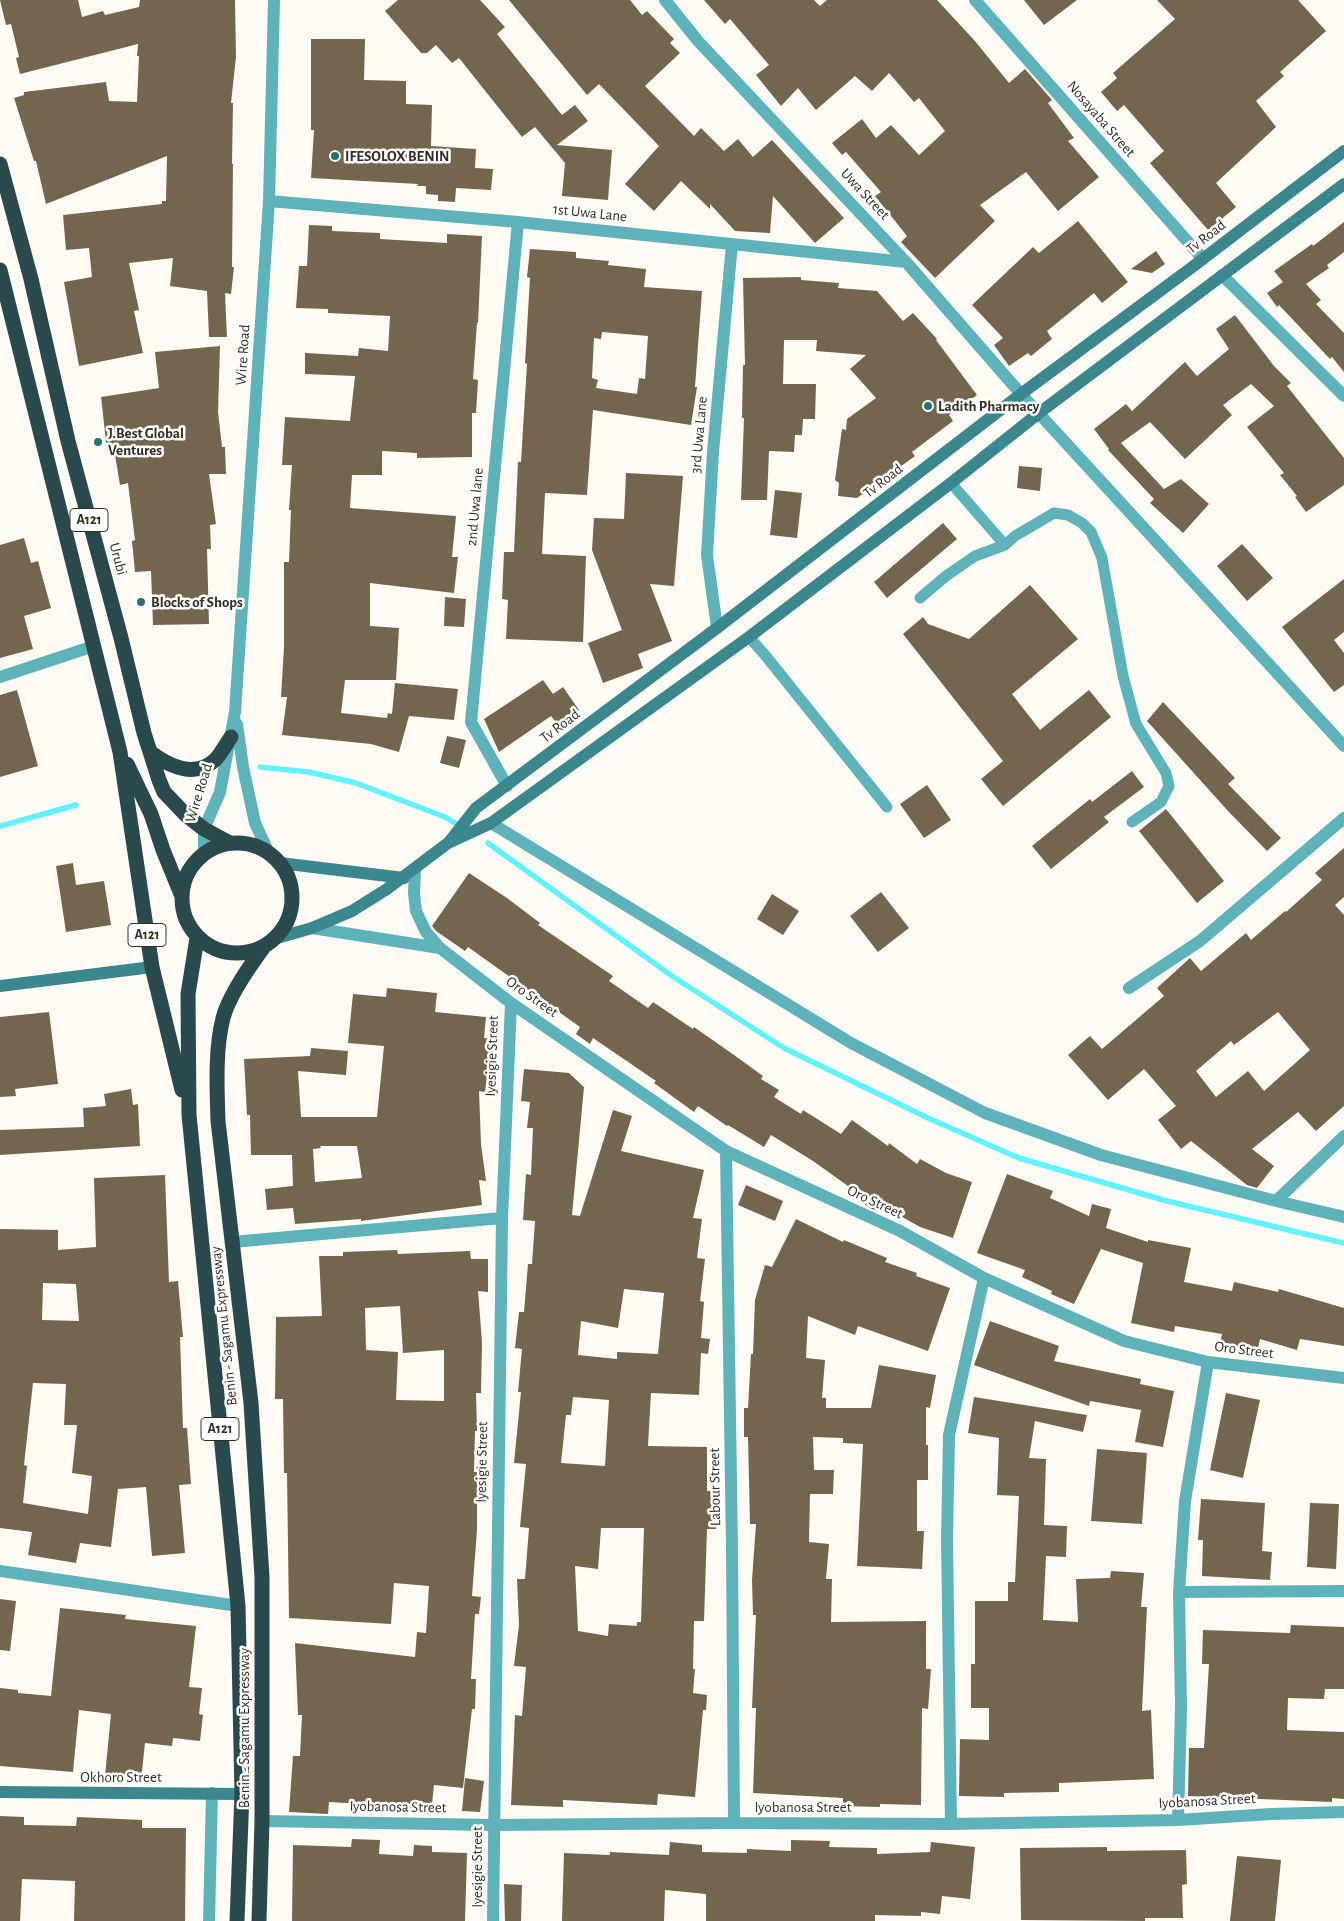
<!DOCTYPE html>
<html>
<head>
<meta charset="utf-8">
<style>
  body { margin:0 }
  canvas { display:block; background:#fefbf5 }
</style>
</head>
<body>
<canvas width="1344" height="1921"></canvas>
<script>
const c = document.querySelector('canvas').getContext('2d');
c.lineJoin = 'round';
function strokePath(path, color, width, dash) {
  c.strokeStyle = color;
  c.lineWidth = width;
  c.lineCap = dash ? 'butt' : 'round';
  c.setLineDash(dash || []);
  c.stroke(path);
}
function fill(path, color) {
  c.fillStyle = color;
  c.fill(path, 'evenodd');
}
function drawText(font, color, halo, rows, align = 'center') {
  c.font = font + ' "Alegreya Sans",sans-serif';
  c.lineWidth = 5;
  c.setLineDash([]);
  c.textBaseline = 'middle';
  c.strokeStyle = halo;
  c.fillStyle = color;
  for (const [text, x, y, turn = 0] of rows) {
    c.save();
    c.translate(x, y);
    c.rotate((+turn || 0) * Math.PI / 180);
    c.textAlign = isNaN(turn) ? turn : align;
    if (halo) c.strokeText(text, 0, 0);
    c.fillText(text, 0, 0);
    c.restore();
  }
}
strokePath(new Path2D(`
  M260,767L309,772L356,783L445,817L455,823
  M0,826L76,805
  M488,843L672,976L784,1048L928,1118L1019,1158L1167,1201L1344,1243`), '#60f2fd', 5.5);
fill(new Path2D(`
  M0,0H78L82,17L103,11L105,15L139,7L140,0H235L236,57L231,103H233L232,164H233L232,267H234L231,294L225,293L227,337H209L207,291L170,286L173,258L129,263L139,310L134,311L143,353L79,366L64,282L92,277L89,248L66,250L63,215L162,204V201H166L167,156L46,204L36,161H34L14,98L24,95V92L106,82L109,101L137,102L139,56H137L138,44L20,74L16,58L19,57L11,24L6,25Z
  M398,0H480L505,27L497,34L562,115L575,105L588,121L557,145L612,150L608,200L562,196L565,163L535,127L522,137L459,58L452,63L436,45L427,53H421L385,11Z
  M509,0H630L642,15L647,11L674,39L670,43L680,53L645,86L694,136L701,128L724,151L738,139L753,157L772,140L844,218L815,243L773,196L770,233L735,231L710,204V209L681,181L654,211L625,184L659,146L599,84L587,95Z
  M704,0H814L820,6L827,0H937L975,41L1009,83L1025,69L1052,100L1048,103L1074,138L1068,141L1099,177L1058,211L1026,172L980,205L995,221L935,278L901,242L907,236L875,196L881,192L846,152L842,155L832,143L862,119L876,138L891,125L919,155L945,131L919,98L914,102L889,73L872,91L855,76L816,110L798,88L781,106L756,75L769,65L730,19L725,24Z
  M1024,0H1077L1044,25Z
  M1157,0H1298L1326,31L1280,72L1284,76L1256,101L1276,127L1216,183L1236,207L1208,230L1150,163L1164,151L1124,105L1117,111L1101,92L1117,78L1113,73L1175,19Z
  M311,39H365L364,80L406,81V104L432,105L431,146L476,149L475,168L493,169L491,190L456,188L455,202L438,201V195L426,194V186H417L418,184L311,178L314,130H311Z
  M1078,221L1128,282L1102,303L1094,293L1047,331L1052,339L1031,356L1028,353L1009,366L994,345L1003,338L972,305L1033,247L1039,253Z
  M1344,222V252L1327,265L1329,268L1306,284L1321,300L1316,304L1344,333V372L1332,357L1330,359L1279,305L1277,307L1267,293L1283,282L1274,271L1312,244L1313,246Z
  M309,225L332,226V231L380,233V239L447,243V234L482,236L478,323H477L473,379L478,380L476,413H472V457L417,458V453L382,451V475H352L350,508L456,516L452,557H458L454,593L370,583V626L399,628L396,680H345L341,713L387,718L388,713L392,714L395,683L458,689L454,720L409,716L399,752L371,744L282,735L287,697H281L284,647V562H289L291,510H289L292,465H282L285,417L350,421L355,376L305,374V353L358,356L359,348L388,351L390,316L328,313V309L296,308L299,266H307Z
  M530,249L576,252V258L609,261L608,265L646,269L644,287L702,291L695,387H697L691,425L593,410L587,495L545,493L542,554L586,556L583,642L506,639L508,600L502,599L504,552H514L518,462H521L527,364L525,363L530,278L527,277ZM602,332L648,336L645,379L639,378L637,394L596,388L598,380L592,378L594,338L601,339Z
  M1156,251L1165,264L1152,273L1131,269Z
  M801,277V280L839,283L838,288L877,291L903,321L913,313L937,339L936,340L977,395L949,415L953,421L912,452L915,456L857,498L838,496L839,483L835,480L842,429L846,430L847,419L876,398L850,369L866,355L816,351L817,340H784L783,384H816L815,419H803L802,435H795L794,452L769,451L767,500H741L744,418H742L743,365H745L743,278Z
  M1235,315L1274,366L1291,383L1287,386L1344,458V485L1306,512L1295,497L1297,496L1280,475L1284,473L1247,427L1274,406L1251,384L1223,405L1232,415L1185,459L1150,422L1121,443L1164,489L1181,479L1209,504L1183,533L1150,503L1154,499L1108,450L1109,449L1094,429L1126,404L1132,411L1185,362L1197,376L1229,349L1216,329Z
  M220,346L218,412L222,447H225L226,474H209L216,524L210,525L211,549H207L209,624L153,625L151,571L135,572L132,541L135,540L128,483L120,485L114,449L107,450L101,397L159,388L155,352Z
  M1019,466L1042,468L1040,491L1017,488Z
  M626,473L683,476L674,586L650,584L672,641L638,654L643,668L603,683L588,643L622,630L592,550L594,518L624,519Z
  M775,490L802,493L797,538L770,535Z
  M943,523L957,539L887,598L874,582Z
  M24,538L31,563L38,561L51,608L24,616L33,649L0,658V545Z
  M1242,544L1273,578L1247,601L1217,566Z
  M1344,579V632L1334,640L1344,653V685L1334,692L1282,627Z
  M1030,585L1078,639L1012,694L1040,730L1089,690L1111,717L1003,806L981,779L1003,761L903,634L923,617L928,624L969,639Z
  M445,597L466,599L464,627L444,626Z
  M543,680L553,694L563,687L579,710L558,725L551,716L499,752L484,719Z
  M17,690L38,766L0,777V695Z
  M1163,702L1235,778L1228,784L1281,838L1267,851L1228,811L1147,721Z
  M447,736L466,740L459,768L440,763Z
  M1132,771L1144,787L1104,817L1109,822L1051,869L1032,846L1090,799L1092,802Z
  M927,785L951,820L924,838L900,804Z
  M1166,809L1224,881L1197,903L1139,831Z
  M1344,848V897L1335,905L1344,915V1106L1316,1131L1298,1112L1252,1149L1274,1166L1257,1188L1247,1185L1191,1141L1181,1149L1158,1120L1176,1106L1144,1069L1108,1100L1068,1055L1090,1036L1102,1049L1164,996L1157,988L1190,958L1201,971L1246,933L1251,940L1285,911L1286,912L1322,880L1315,873ZM1278,1012L1310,1050L1264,1091L1248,1071L1216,1097L1196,1071L1231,1041L1234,1045Z
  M73,863L76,885L104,881L111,925L66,932L56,866Z
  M469,873L507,898L540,923L538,925L613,976L609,981L648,1008L653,1002L693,1029L694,1027L734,1055L763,1076L761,1079L779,1090L774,1097L801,1114L803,1110L841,1134L852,1120L888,1146L889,1143L917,1164L920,1159L946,1173L972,1182L953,1238L920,1227L879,1204L874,1210L870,1208L852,1195L855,1191L813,1161L771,1135L764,1147L728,1125L727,1126L698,1106L694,1112L654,1083L656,1081L593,1038L590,1044L576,1034L580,1027L468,947L465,951L436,931L432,926Z
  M881,892L909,928L878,952L850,916Z
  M772,894L799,911L783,935L757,919Z
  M387,988L437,993L435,1012L486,1017L484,1038L496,1040L494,1058H489L485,1092L479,1091L481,1144L486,1181L479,1180L482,1205L361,1221V1219L295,1224L293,1208L267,1210L265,1189L293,1186L292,1155H251L250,1115H247L244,1059L310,1056L311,1048L348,1051L346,1075L298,1071L301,1117H377L384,1046L348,1043L353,994L386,997ZM320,1146H357L362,1178L315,1182L313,1149L321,1148Z
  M49,1012L58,1084L15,1089L16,1096L0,1097V1017Z
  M524,1069L569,1073L584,1087L572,1215L580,1216L613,1110L632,1116L621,1151L704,1170L693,1218L702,1219L697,1258L705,1259L700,1301L704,1302L701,1338L710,1339L708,1354L701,1353L699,1395L651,1393L648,1446L707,1447V1491H717L716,1529H707L704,1621H694L693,1669H695L693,1693L707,1695L706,1710H703L695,1797L658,1794L657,1805L563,1800V1807L511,1805L515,1715L522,1716L526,1667L514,1666L519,1625L517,1579H525L529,1528L520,1527L526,1464L514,1463L521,1392H518L522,1349L515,1348L519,1312H524L528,1264H532L535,1221L523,1220L526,1174L531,1175L533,1128H527L530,1102L521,1101ZM624,1289L664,1293L658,1354L617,1352V1359L578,1355L581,1321L618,1328ZM573,1397L609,1400L605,1466L561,1463L566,1415H571ZM601,1528H644L641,1622H637V1626L609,1624L608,1636L578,1631L575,1566L598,1569Z
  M131,1089L133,1105L138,1104L140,1146L0,1155V1130L84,1127L83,1108L106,1106L104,1094Z
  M1007,1174L1053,1191L1050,1198L1089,1216L1092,1204L1111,1209L1106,1228L1148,1242V1240L1191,1248L1184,1282L1232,1291L1234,1282L1278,1292L1279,1289L1344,1308V1346L1300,1339L1297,1350L1260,1339L1257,1353L1220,1344L1222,1334L1175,1326L1174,1332L1131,1323L1143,1263L1101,1249L1074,1304L1051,1294L1052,1291L1022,1277L1025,1270L977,1253Z
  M165,1175L169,1282L178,1281L183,1337H180L183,1428H187L191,1484L179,1485L185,1553L152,1556L146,1487L118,1489L111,1547L80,1543L76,1563L28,1555L32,1532L0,1528V1229L58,1230V1250L96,1247L94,1178ZM43,1283L76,1284L79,1321L42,1320ZM33,1383L66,1384L64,1425H77L72,1473L92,1476L88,1514L23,1503L27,1466L24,1465Z
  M746,1185L783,1201L775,1221L738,1205Z
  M796,1219L843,1242L844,1240L887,1258L885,1262L917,1273L916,1276L950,1288L928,1351L858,1326L855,1335L808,1316L806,1358L825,1360L822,1398H826V1408H871L879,1365L936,1375L930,1408L926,1407V1445H928V1480H917V1531H924L922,1569L857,1566L863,1444L843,1443V1438L813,1437L814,1470H834L833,1494H810L809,1542L829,1544L826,1579H832L831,1622L926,1621V1669H931L928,1709L922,1708L921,1805L880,1804V1807L843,1806V1798L753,1793L756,1708H752L756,1615H753L752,1580L756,1524H750L748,1437H744V1408H748L751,1354H753L755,1300L765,1265L772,1267Z
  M397,1250L398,1254L470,1251L471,1259H488V1292L478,1291L482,1342L481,1393H476L477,1431H475L474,1472H477V1530L472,1596L481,1597L479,1614H475L471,1679H476L475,1709H472L463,1788L434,1785L431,1814L378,1808L379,1805L329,1802L328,1814L289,1812L293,1756H300L302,1715H298L295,1643L415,1657L417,1632L426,1633L429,1586L394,1583L391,1624L289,1618L287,1473H284L283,1399H275L276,1317L322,1316L319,1256H343V1252ZM400,1306L403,1353L444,1350V1401L396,1400L398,1352L366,1350L365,1308Z
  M990,1321L1059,1346L1054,1361L1141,1379L1140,1384L1174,1391L1163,1447L1135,1442L1141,1410L1090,1401L1089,1406L974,1365Z
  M1226,1393L1260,1400L1243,1478L1210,1470Z
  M974,1397L1087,1415L1083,1432L1035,1421L1029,1458L1046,1459L1044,1525L1067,1526L1066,1557L1046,1556L1043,1620L1078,1622L1076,1579L1110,1578L1111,1571L1144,1573L1141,1607H1147L1142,1711L1151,1710L1154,1779L1059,1783V1792L1004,1793V1797L959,1796L960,1739L989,1740V1708H971V1664H975V1601H1008V1582H1015L1019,1496L997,1495L999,1438L968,1433Z
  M1097,1449L1147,1453L1142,1524L1091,1521Z
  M1201,1499L1265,1503L1262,1551L1272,1552L1270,1580L1202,1576L1203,1540H1198Z
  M1310,1503L1339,1504L1336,1569L1307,1567Z
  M0,1599L16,1601L10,1651L0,1650Z
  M60,1608L126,1615L125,1619L196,1626L189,1687L202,1688L199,1714L203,1715L200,1741L173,1738L172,1746L145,1743L141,1780L105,1776L111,1714L79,1710L73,1772L0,1766V1688L18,1690V1693L51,1696Z
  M1291,1625L1344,1627V1689H1325L1324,1699L1288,1698L1287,1730L1344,1732V1799L1332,1798V1802L1188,1796L1189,1748H1204L1209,1664H1202L1203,1630L1290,1633Z
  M465,1778L484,1781L480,1812L462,1811Z
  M0,1816L24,1817V1825L76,1826L77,1817L142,1820V1828H186L185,1921H74L75,1881L22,1879L20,1921H0Z
  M352,1839L380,1840L379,1854L413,1856L414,1845L432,1846V1852L467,1853L465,1921H292L293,1845L351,1847Z
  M791,1840L830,1841L829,1847L877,1848V1854L930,1852L931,1842L975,1847L970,1899L942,1896L940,1914L921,1912V1916L875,1915V1921H706V1894L665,1890L664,1921H562L564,1853L610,1855V1852L669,1855L670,1842L702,1845V1852L747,1853V1849L791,1851Z
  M1107,1847V1851L1186,1850L1187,1884L1182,1885L1183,1918H1145V1921L1021,1920L1020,1848Z
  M1237,1856L1281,1860L1275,1921H1230Z
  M504,1884L522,1885L521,1921H505Z`), '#74664e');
strokePath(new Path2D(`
  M951,483L1005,545L1015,536L1054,513L1068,515L1082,523L1091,532L1102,558L1123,676L1136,724L1166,773L1169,786L1161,802L1132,822
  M920,598L946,576L975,556L1005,545
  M749,637L765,655L887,807`), '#5eb3ba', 11);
strokePath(new Path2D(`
  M665,0L698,41L906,262L1021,394L1344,746
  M975,0L1203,259
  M269,201L518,222L906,262
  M1222,275L1344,396
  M717,628L707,555L713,452L732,244
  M0,677L94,646
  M237,724L243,767L255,823L269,853
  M507,786L471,722L518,222
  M491,823L851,1043L985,1113L1101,1155L1276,1201L1344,1217
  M204,854V829L220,792L235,712L269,201L274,0
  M415,869L414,893L416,911L426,932L440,948L511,1003L726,1151L900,1231L984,1278L1124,1341L1208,1362L1344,1378
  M312,928L440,948
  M1129,988L1200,941L1344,818
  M726,1151L732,1549L734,1823
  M1276,1201L1344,1136
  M232,1242L502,1218
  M0,1571L238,1606
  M1179,1592L1344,1591
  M1178,1820L1181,1708L1179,1592L1185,1501L1208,1362
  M262,1821L493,1825L734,1823L951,1824L1178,1820L1271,1814L1344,1812
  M951,1824L947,1539L949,1435L984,1278
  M209,1921L212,1793
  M493,1921L502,1218L511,1003`), '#5eb3ba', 12);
strokePath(new Path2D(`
  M450,841L476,808L717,628L1021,394L1191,268L1344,151
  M280,863L404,878
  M277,938L312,928L352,911L387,889L448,843L491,823L749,637L951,483L1039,413L1344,184
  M0,986L152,967
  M0,1792L242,1794`), '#3a878d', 12);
strokePath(new Path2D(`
  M0,164L31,279L68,441L121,638L144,733L159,780L164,792L186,815L204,829L230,843
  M0,270L120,752L152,967L182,1090
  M150,752C169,766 194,779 215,760C221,754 226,744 231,737
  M127,764L151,814L163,850L181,894
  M182 898a55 55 0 1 1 110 0a55 55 0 1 1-110 0Z
  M197,938L188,994L189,1115L238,1606L242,1794L237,1921
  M259,1921L262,1821V1577L251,1403L218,1121C217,1089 215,1049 223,1018C229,995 249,967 263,948`), '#2a494c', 15);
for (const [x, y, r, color] of [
  [335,156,5,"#267176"],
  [928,406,5,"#267176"],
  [98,442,5,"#267176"],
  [141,602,5,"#267176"]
]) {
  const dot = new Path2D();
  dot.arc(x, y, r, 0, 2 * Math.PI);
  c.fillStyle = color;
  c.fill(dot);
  strokePath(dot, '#fff', 2);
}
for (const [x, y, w] of [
  [89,520,38],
  [147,935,38],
  [220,1429,38]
]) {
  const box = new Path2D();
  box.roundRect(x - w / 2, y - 11.5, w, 23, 4);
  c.fillStyle = '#fff';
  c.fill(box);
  strokePath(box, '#322c22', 1);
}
drawText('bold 14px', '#322c22', null, [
  ["A121",89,520],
  ["A121",147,935],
  ["A121",220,1429]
]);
drawText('15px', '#322c22', '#fff', [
  ["Nosayaba Street",1101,119,49],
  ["Uwa Street",865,194,47],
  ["1st Uwa Lane",590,213,6],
  ["Tv Road",1206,237,-38],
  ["Wire Road",243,355,-86],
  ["3rd Uwa Lane",699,435,-85],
  ["Tv Road",883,481,-38],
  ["2nd Uwa lane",475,507,-85],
  ["Urubi",118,559,75],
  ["Tv Road",560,726,-37],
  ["Wire Road",199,793,-73],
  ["Oro Street",532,997,35],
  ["Iyesigie Street",492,1056,-88],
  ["Oro Street",875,1202,25],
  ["Benin - Sagamu Expressway",224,1326,-96],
  ["Oro Street",1244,1350,7],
  ["Iyesigie Street",482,1462,-89],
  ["Labour Street",715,1487,-91],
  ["Benin - Sagamu Expressway",244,1728,-90],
  ["Okhoro Street",121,1777],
  ["Iyobanosa Street",1207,1801,-3],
  ["Iyobanosa Street",398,1807,1],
  ["Iyobanosa Street",803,1807],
  ["Iyesigie Street",477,1867,-90]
]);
drawText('bold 15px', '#322c22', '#fff', [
  ["IFESOLOX BENIN",345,156],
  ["Ladith Pharmacy",938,406],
  ["J.Best Global",108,433],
  ["Ventures",108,450],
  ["Blocks of Shops",151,602]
], 'left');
</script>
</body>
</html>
